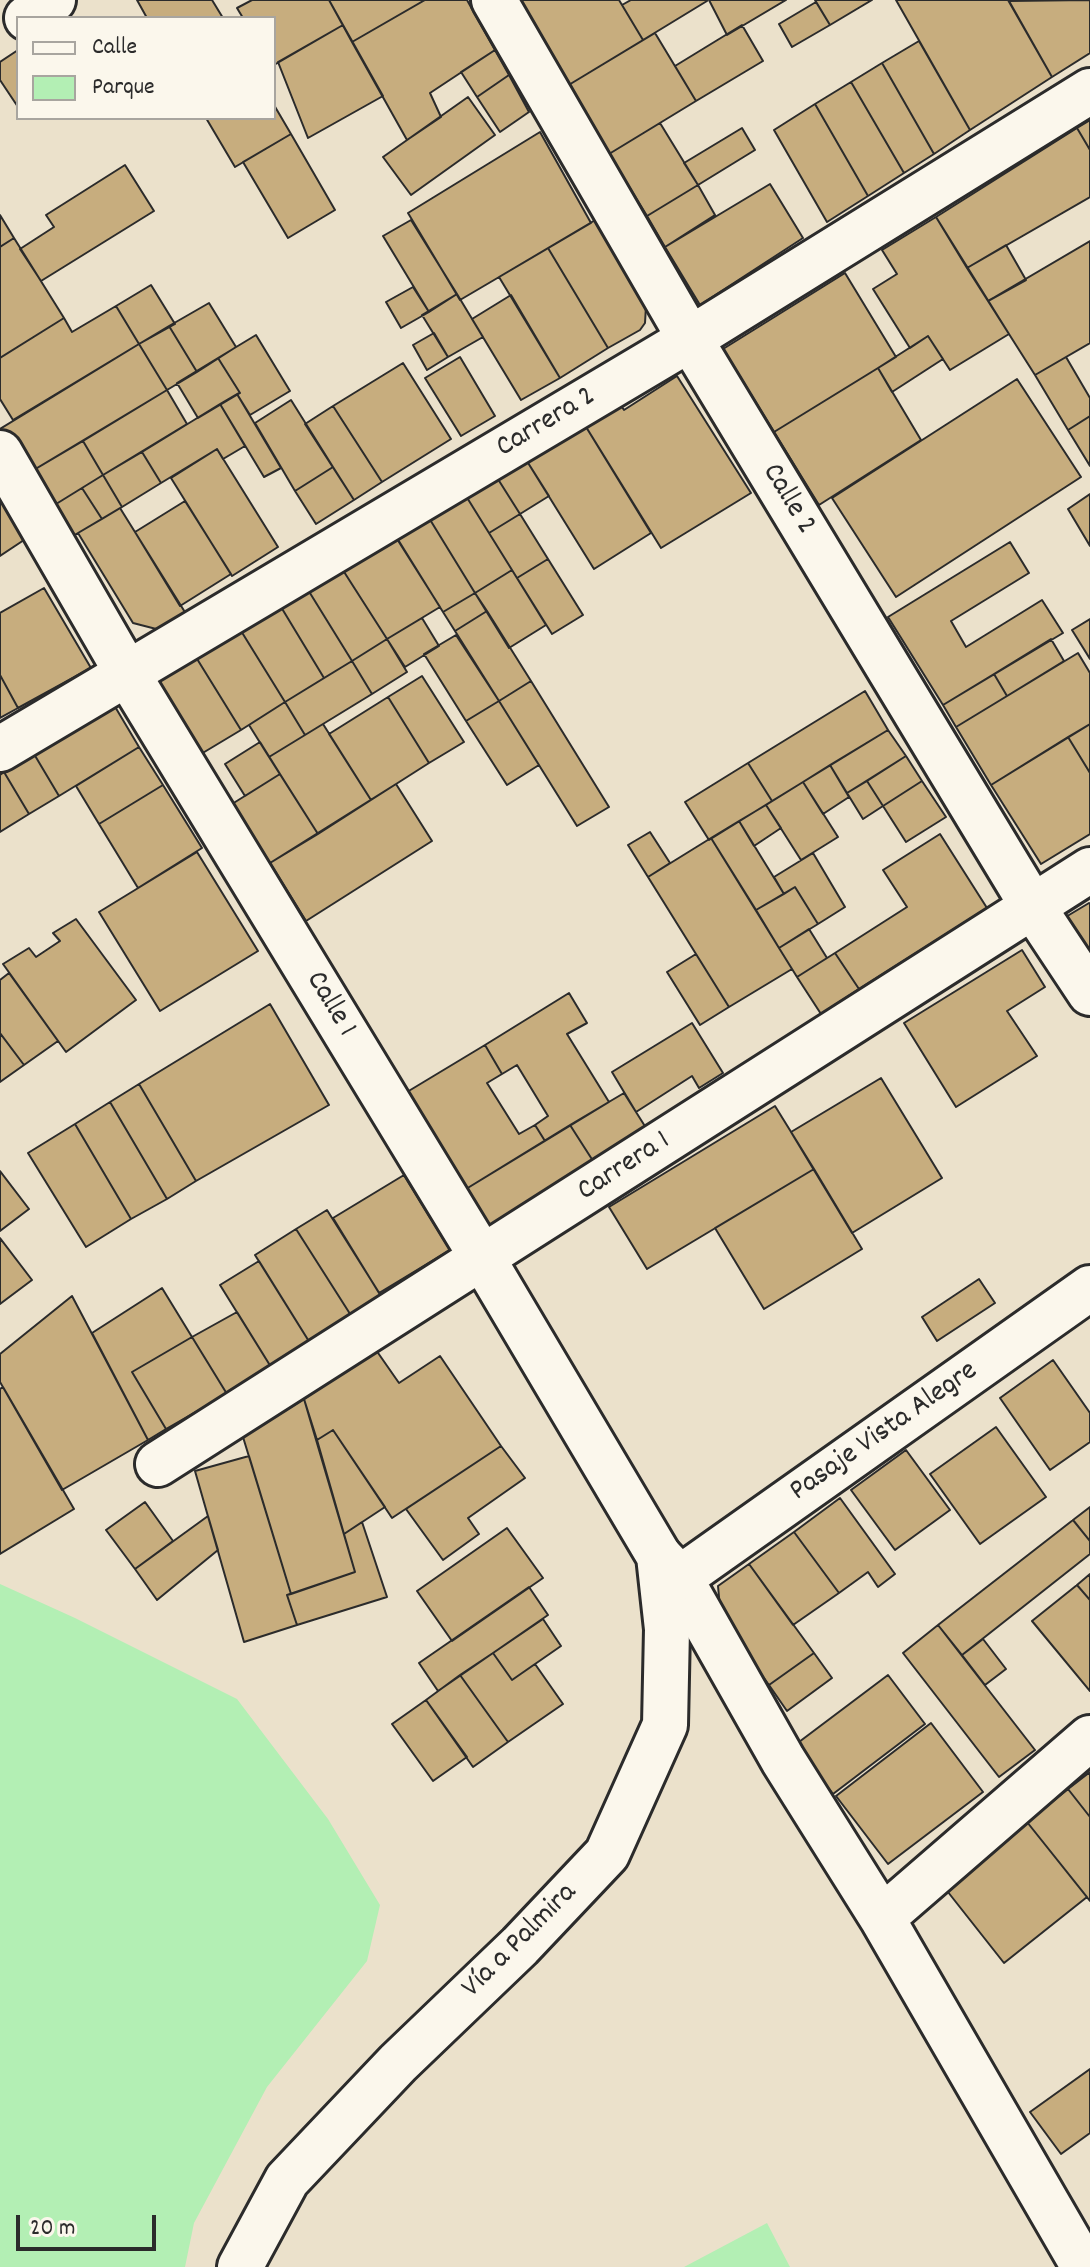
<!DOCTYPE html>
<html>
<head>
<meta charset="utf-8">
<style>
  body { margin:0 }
  #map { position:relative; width:1090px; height:2267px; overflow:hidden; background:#ebe1cb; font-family:Dekko,sans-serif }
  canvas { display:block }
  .legend { position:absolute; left:16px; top:16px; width:260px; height:104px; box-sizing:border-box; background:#fbf7ec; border:2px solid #a8a59f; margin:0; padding:10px 14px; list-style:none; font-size:24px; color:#2b2b2b }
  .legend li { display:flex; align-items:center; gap:16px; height:40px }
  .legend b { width:40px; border:2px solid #a8a59f }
  .scale { position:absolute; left:16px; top:2215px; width:140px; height:36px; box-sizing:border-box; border:4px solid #2b2b2b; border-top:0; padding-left:10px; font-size:24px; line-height:28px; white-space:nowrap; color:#2b2b2b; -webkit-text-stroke:6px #fbf7ec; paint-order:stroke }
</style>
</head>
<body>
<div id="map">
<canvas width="1090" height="2267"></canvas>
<ul class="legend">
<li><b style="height:10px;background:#fbf7ec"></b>Calle</li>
<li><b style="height:22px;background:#b3efb4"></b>Parque</li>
</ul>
<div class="scale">20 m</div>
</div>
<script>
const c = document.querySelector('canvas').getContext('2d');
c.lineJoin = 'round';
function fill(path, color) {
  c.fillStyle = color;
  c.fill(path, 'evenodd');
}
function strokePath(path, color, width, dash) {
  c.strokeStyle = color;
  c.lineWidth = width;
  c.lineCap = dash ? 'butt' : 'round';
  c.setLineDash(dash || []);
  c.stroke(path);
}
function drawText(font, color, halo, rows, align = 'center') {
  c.font = font + ' Dekko,sans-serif';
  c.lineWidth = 6;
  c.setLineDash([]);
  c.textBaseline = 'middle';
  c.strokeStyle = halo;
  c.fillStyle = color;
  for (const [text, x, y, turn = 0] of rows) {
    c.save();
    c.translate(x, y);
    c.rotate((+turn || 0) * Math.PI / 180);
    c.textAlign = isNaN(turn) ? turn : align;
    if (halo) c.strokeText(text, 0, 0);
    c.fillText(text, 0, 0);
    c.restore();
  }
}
fill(new Path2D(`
  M0,1584L75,1618L237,1699L328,1819L380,1905L367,1961L267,2087L194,2223L185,2267H0Z
  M767,2223L790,2267H684Z`), '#b3efb4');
const building = new Path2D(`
  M137,0H212L223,18H147Z
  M252,0H329L343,25L274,65V18H243L237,8Z
  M329,0H425L352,42Z
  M425,0H467L495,50L430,93L441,117L407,140L352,42Z
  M514,0H619L643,40L567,86Z
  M631,0H707V1L643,40L622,5Z
  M709,0H786L727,35Z
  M815,0H872L830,25Z
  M896,0H1008L1052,77L970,130Z
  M1090,0V53L1052,77L1009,1Z
  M816,2L830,25L792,47L779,24Z
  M343,25L383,96L308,138L278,62Z
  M742,25L763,61L696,101L675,66Z
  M655,33L696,101L609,154L567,86Z
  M919,41L970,130L934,154L882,63Z
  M18,50V107L0,80V62Z
  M495,50L509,75L477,97L461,72Z
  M882,63L934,154L904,173L851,82Z
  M509,75L529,112L500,132L477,97Z
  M851,82L904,173L868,196L815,104Z
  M468,97L495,135L411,195L383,157Z
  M815,104L868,196L827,222L774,130Z
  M274,105L291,134L235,167L206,118H274Z
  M1090,120V150L1077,128Z
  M660,123L698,185L647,216L609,154Z
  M742,128L755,150L698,185L684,163Z
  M1077,128L1090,150V197L967,268L936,217Z
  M540,132L591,223L460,300L408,213Z
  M291,134L335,210L288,238L243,162Z
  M125,165L154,211L41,281L20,249L54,227L46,215Z
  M770,184L803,238L700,305L665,247Z
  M698,185L715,215L665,247L647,216Z
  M0,215L14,238L0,247Z
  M936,217L1009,334L950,370L928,336L910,348L873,289L897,274L882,250Z
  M597,219L646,306L645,323L640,330L608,348L548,248Z
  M411,220L457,294L429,312L383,236Z
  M14,238L64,318L0,358V247Z
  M1090,241V343L1035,375L988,301Z
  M1006,245L1026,280L988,301L967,268Z
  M548,248L608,348L560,378L499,277Z
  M845,273L896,357L774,432L723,349Z
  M151,285L175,324L139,344L116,306Z
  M413,287L429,312L401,328L386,302Z
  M457,294L483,337L448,357L422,315Z
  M511,295L560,378L521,400L472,319Z
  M209,303L236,347L197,372L169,326Z
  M116,306L139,344L13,420L0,399V358L64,318L72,332Z
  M169,326L197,372L167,390L139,344Z
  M434,333L448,357L427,370L413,345Z
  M256,335L290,391L250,415L237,394L240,393L218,358Z
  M928,336L943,359L892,392L878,368Z
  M139,344L167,390L27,474L0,429Z
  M460,357L495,416L461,436L425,378Z
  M1066,357L1090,398V416L1068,430L1035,375Z
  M218,358L240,393L198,418L177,383Z
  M403,363L451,439L382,482L333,406Z
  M878,368L921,440L819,505L774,432Z
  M677,376L751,493L661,548L583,422L618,401L624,410Z
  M1017,379L1081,477L896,597L832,498Z
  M167,390L187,424L103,475L83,441Z
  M237,394L281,468L264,477L220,404Z
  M291,400L333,467L295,491L255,423Z
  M220,404L245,446L223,459L217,449L161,483L142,452Z
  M333,406L382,482L354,500L305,424Z
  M1090,416V466L1068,430Z
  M583,422L651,533L594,569L525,458Z
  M83,441L103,475L48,509L27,474Z
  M217,449L278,547L232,576L171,478Z
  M142,452L161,483L122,507L103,475Z
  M525,458L549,496L520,514L496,476Z
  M333,467L354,500L316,524L295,491Z
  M103,475L122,507L102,519L82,488Z
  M496,476L520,514L489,533L466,496Z
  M82,488L102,519L66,540L48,509Z
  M1090,494V546L1068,509Z
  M466,496L512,570L475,593L429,518Z
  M0,497L27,538L0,556Z
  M185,501L231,574L180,606L135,532Z
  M120,508L188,617L164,631L133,623L78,533Z
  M520,514L548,559L517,578L489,533Z
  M429,518L475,593L443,612L397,538Z
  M392,531L440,607L387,639L339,564Z
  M1010,542L1029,573L951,621L966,647L1042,600L1063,633L943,705L888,617Z
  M548,559L583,615L552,634L517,578Z
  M339,564L387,639L352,661L305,585Z
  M512,570L546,625L509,648L475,593Z
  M305,585L352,661L324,678L278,602Z
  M44,588L91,668L18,708L0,675V613Z
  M475,593L487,611L455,631L443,612Z
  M278,602L324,678L285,702L238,626Z
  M487,611L531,681L499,701L455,631Z
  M422,618L439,646L405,667L387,639Z
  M1090,619V659L1072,630Z
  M238,626L285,702L241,730L194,654Z
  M456,635L499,701L466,721L424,654Z
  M387,639L407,672L372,694L352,661Z
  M1051,639L1064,661L1007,696L994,674Z
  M1078,653L1090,673V724L991,785L956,727Z
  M194,654L241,730L201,754L154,678Z
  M352,661L372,694L305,735L285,702Z
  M994,674L1007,696L956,727L943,705Z
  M0,675L18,708L0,718Z
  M422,676L464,742L429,763L388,697Z
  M531,681L609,807L577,826L499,701Z
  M865,691L888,730L772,801L748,763Z
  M388,697L429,763L371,800L329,734Z
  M499,701L539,765L507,785L466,721Z
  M285,702L305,735L269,757L249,725Z
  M114,705L139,747L59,796L34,754Z
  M323,724L371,800L318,834L269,757Z
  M1090,724V773L1068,737Z
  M888,730L906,756L847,793L830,765Z
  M1068,737L1090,773V834L1041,864L991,785Z
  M260,742L280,774L245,796L225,764Z
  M139,747L163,785L99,824L76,786Z
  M34,754L59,796L29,814L4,772Z
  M906,756L922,781L883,806L867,781Z
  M748,763L772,801L709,840L685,802Z
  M830,765L849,797L823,814L803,782Z
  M4,772L29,814L0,832V775Z
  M280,774L318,834L270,863L232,804Z
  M867,781L883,806L863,819L847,793Z
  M922,781L946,817L906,842L883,806Z
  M803,782L838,837L801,860L766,805Z
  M396,784L432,841L306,921L270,863Z
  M163,785L202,848L138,888L99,824Z
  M766,805L781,828L754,846L739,821Z
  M739,821L784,894L756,910L711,838Z
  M650,832L670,863L648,877L628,845Z
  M940,834L987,908L859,989L835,953L907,907L883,870Z
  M711,838L792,969L729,1007L648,877Z
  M197,852L258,951L160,1011L99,912Z
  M813,853L845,907L818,924L795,887L784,894L774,877Z
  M795,887L818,924L779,948L756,910Z
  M1089,903L1090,904V959L1064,918Z
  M76,919L136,1000L66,1052L3,964L29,948L36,957L60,941L53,933Z
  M809,929L827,958L797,977L779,948Z
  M1022,950L1045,987L1007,1011L1037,1056L956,1107L904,1023Z
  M835,953L859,989L821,1014L797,977Z
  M696,954L729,1007L700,1025L667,972Z
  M9,973L58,1041L24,1065L0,1033V980Z
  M569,993L587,1023L567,1034L609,1102L545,1141L535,1125L548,1116L517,1065L502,1074L485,1045Z
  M270,1004L329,1105L196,1181L139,1084Z
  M692,1023L723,1073L699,1088L692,1076L636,1112L612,1072Z
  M0,1033L24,1065L0,1082Z
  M485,1045L502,1074L487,1083L519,1134L535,1125L545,1141L466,1189L407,1092Z
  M881,1078L942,1178L852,1233L791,1132Z
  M139,1084L196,1181L167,1199L110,1102Z
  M624,1093L648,1131L595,1164L570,1125Z
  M110,1102L167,1199L131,1219L75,1124Z
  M775,1106L814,1169L647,1269L609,1207Z
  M75,1124L131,1219L86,1247L28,1153Z
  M570,1125L595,1164L491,1228L466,1189Z
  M814,1169L862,1249L764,1309L715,1228Z
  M0,1171L29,1209L0,1231Z
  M404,1175L450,1250L379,1293L333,1218Z
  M327,1210L383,1299L352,1317L296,1229Z
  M296,1229L352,1317L310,1343L255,1255Z
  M0,1238L32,1280L0,1304Z
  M259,1261L310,1343L271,1367L220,1285Z
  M979,1279L995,1303L937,1341L922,1317Z
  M162,1288L192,1337L132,1372L166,1429L148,1440L92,1333Z
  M72,1296L148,1440L62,1490L0,1382V1354Z
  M237,1312L271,1367L227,1394L192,1337Z
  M192,1337L227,1394L166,1429L132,1372Z
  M376,1350L399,1383L440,1356L501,1446L392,1518L333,1430L317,1440L304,1399Z
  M1053,1360L1090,1413V1442L1050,1470L1000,1398Z
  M3,1387L74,1509L0,1554V1389Z
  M304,1399L355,1572L291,1594L243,1437Z
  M996,1427L1046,1497L980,1544L930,1474Z
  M333,1430L385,1507L344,1534L317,1440Z
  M501,1446L525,1478L468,1518L479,1534L443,1560L406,1509Z
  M906,1450L950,1510L895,1550L851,1490Z
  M249,1456L291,1594L287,1595L297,1625L244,1642L195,1471Z
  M840,1498L895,1574L878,1587L868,1572L839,1593L794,1532Z
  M145,1502L173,1541L135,1569L106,1530Z
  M1090,1507V1541L1073,1520Z
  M208,1516L218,1550L157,1600L135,1569Z
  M1073,1520L1090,1541V1554L962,1655L938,1625Z
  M362,1522L387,1597L297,1625L287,1595L355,1572L344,1534Z
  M507,1528L543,1578L452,1641L417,1591Z
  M794,1532L839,1593L793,1625L749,1564Z
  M749,1564L814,1653L769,1685L721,1619L718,1586Z
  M1090,1574V1600L1077,1585Z
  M1077,1585L1090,1600V1691L1032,1621Z
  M529,1587L548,1615L438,1691L419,1663Z
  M543,1619L561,1646L512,1680L493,1653Z
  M938,1625L1035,1750L999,1777L903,1653Z
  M983,1639L1006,1669L985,1685L962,1655Z
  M493,1653L512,1680L535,1664L563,1704L508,1742L460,1675Z
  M814,1653L832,1678L787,1711L769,1685Z
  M460,1675L508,1742L473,1767L426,1700Z
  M888,1675L925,1724L833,1794L795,1745Z
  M426,1700L467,1757L433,1781L392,1724Z
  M931,1723L983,1792L888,1864L836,1796Z
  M1090,1772V1817L1068,1789Z
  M1068,1789L1090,1817V1901L1027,1822Z
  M1027,1822L1087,1897L1004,1963L944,1887Z
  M1090,2069V2133L1061,2154L1030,2112Z`);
fill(building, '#c7ad7e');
strokePath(building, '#2b2b2b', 2);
const minor = new Path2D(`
  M494,0L690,339L1033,907L1090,993
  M27,18L53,0
  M0,749L690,339L1090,91
  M158,1464L1090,870
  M659,1556L680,1578L783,1760L882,1918L1084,2267
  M680,1578L1090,1288
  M882,1918L1090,1738`);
const tertiary = new Path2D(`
  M0,453L127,673L483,1259L659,1556L667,1629L665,1725L607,1854L520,1946L398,2063L287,2180L240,2267`);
strokePath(minor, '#2b2b2b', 50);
strokePath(tertiary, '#2b2b2b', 50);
strokePath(minor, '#fbf7ec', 44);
strokePath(tertiary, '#fbf7ec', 44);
drawText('30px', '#2b2b2b', '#fbf7ec', [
  ["Carrera 2",547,424,-31],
  ["Calle 2",787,500,59],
  ["Calle 1",329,1005,59],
  ["Carrera 1",625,1168,-33],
  ["Pasaje Vista Alegre",885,1433,-35],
  ["Vía a Palmira",521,1942,-45]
]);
</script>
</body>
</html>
